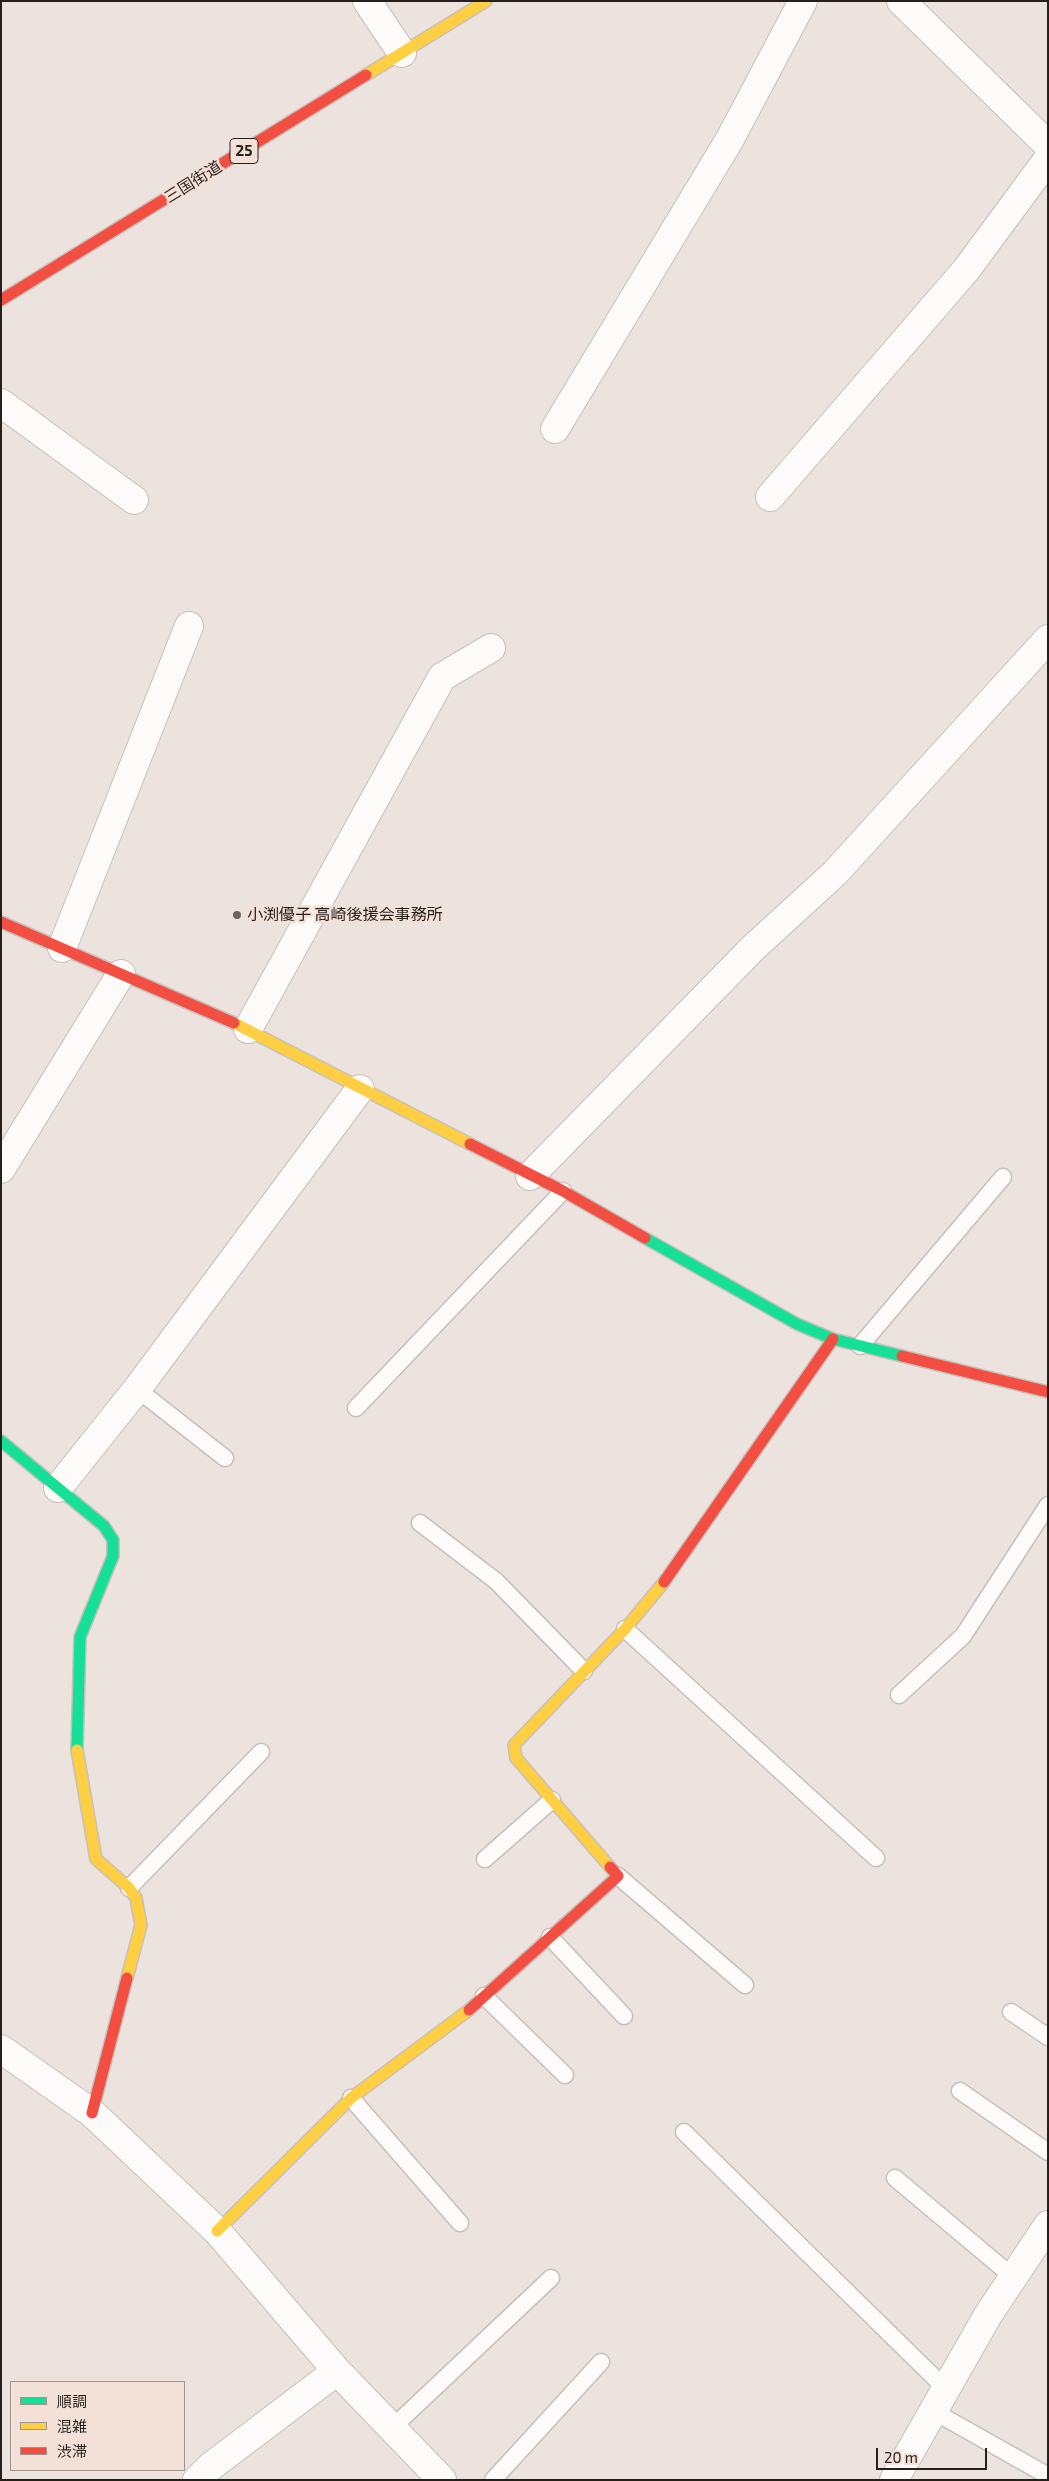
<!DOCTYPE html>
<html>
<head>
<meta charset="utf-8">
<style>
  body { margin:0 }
  #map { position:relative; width:1049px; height:2481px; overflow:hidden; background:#ede3de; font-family:"Exo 2","Noto Sans JP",sans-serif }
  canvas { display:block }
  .frame { position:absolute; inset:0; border:2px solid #261f1c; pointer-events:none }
  .legend { position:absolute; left:10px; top:2381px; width:175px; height:90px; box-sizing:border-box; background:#f3e1d8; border:1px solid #a1938d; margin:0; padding:6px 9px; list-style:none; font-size:15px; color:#261f1c }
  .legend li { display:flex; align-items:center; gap:10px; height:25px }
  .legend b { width:25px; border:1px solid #a1938d }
  .scale { position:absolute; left:876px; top:2448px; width:111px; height:22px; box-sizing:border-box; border:2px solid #261f1c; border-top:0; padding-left:6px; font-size:15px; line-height:18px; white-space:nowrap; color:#261f1c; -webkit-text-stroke:4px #f3e1d8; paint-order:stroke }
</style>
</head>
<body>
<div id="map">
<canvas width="1049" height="2481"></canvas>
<div class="frame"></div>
<ul class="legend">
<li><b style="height:6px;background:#16e098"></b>順調</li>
<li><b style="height:6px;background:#ffcf43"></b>混雑</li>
<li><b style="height:6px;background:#f24e42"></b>渋滞</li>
</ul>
<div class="scale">20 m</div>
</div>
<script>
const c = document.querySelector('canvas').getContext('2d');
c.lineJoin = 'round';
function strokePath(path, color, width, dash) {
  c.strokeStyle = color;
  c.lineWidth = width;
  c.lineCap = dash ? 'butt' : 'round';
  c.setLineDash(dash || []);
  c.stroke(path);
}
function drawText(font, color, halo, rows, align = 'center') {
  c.font = font + ' "Exo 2","Noto Sans JP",sans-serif';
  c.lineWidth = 5;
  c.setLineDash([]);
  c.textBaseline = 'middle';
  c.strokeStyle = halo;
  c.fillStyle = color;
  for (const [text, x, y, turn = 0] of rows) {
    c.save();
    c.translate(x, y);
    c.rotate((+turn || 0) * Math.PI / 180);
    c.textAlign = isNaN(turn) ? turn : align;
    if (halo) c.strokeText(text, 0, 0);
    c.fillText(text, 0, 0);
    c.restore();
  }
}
const lane = new Path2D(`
  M860,1346L1003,1177
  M137,1389L225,1458
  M356,1408L563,1191
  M420,1523L496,1581L584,1671
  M625,1629L876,1858
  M899,1695L963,1636L1048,1505
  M485,1859L552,1800
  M618,1876L745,1985
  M129,1888L261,1752
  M550,1937L624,2016
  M484,1996L565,2075
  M1011,2012L1048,2037
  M960,2091L1048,2152
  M351,2098L460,2223
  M684,2132L946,2389
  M895,2178L1013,2277
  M933,2411L1043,2473
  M392,2428L551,2278
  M493,2480L601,2362`);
const street = new Path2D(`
  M367,1L402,53
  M901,1L1048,145
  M1,403L134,500
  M555,429L730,139L803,1
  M770,497L966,270L1048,159
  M62,948L189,626
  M248,1029L442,677L491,648
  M1,1169L121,974
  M530,1176L753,948L835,873L1048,639
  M58,1488L137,1389L360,1089
  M1,2049L92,2113L217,2231L337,2371L442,2480
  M197,2480L210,2467L337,2371
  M894,2480L988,2315L1048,2225`);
const fast = new Path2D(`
  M645,1238L797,1324L833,1339L902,1356
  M1,1441L104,1526L113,1540V1556L80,1637L77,1750`);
const slow = new Path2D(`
  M366,75L486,1
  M234,1023L470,1144
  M77,1750L96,1859L129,1888L136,1898L141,1925L127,1978
  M610,1867L516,1758L514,1745L625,1629L664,1582
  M217,2231L351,2098L469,2010`);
const jam = new Path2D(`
  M1,300L366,75
  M1,922L234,1023
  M470,1144L563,1191L645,1238
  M902,1356L1048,1392
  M664,1582L833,1339
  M469,2010L618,1876L610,1867
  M92,2113L127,1978`);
strokePath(lane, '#c6bfbb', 19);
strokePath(street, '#c6bfbb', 30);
strokePath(fast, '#c6bfbb', 14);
strokePath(slow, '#c6bfbb', 14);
strokePath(jam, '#c6bfbb', 14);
strokePath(lane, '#fcfbfa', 16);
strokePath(street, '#fcfbfa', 28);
strokePath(fast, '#16e098', 11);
strokePath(slow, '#ffcf43', 11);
strokePath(jam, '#f24e42', 11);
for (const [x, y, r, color] of [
  [237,915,5,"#6c6460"]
]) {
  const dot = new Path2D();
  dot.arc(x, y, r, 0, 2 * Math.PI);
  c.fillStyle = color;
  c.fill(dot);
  strokePath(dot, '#f3e1d8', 2);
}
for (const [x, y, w] of [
  [244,151,28]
]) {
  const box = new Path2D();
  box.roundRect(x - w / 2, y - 12.5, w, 25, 4);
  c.fillStyle = '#f3e1d8';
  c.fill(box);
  strokePath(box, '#261f1c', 1);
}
drawText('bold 15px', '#261f1c', null, [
  ["25",244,151]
]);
drawText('16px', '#261f1c', '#f3e1d8', [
  ["三国街道",193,182,-32]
]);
drawText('16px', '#261f1c', '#f3e1d8', [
  ["小渕優子 高崎後援会事務所",247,915]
], 'left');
</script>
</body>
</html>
